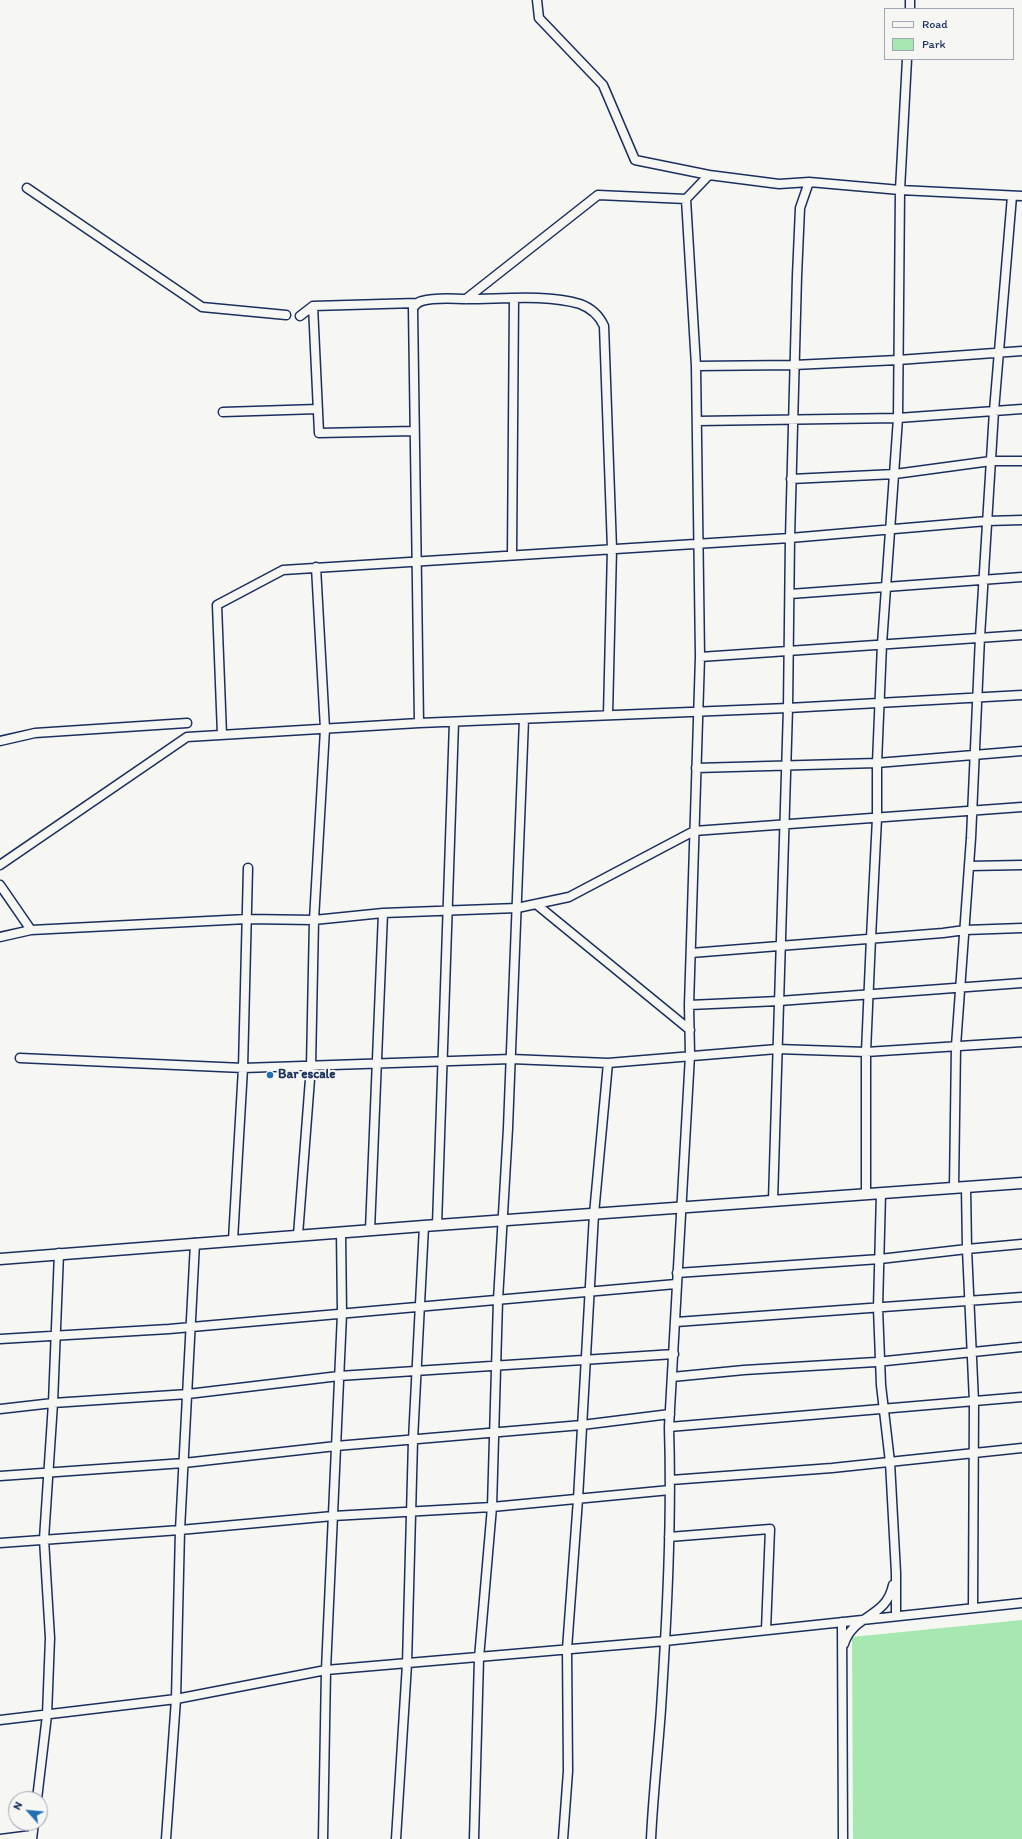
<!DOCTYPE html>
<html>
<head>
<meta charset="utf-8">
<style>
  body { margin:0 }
  #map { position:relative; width:1022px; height:1839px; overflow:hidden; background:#f6f6f2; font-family:Itim,sans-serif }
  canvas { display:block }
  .legend { position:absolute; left:884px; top:8px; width:130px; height:52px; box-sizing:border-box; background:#f6f6f2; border:1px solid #9ea6b7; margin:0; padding:5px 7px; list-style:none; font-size:12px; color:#1b2f5e }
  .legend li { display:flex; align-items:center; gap:8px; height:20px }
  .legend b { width:20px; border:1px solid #9ea6b7 }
  .north { position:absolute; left:8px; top:1791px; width:40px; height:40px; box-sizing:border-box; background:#f6f6f2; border:1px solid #9ea6b7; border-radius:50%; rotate:297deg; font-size:11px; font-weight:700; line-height:16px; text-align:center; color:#1b2f5e }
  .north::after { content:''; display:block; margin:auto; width:14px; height:18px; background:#1f6fb2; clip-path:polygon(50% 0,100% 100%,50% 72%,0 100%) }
</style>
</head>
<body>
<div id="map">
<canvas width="1022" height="1839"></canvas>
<ul class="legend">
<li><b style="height:5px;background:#f6f6f2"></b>Road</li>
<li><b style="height:11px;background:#a7e8b0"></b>Park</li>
</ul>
<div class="north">N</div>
</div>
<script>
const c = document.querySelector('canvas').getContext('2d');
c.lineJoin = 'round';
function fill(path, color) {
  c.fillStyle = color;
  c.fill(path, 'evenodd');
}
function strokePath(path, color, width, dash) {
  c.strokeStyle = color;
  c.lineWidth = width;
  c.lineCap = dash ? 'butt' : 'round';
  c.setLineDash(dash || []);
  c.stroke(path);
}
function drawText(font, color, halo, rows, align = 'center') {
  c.font = font + ' Itim,sans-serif';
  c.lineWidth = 4;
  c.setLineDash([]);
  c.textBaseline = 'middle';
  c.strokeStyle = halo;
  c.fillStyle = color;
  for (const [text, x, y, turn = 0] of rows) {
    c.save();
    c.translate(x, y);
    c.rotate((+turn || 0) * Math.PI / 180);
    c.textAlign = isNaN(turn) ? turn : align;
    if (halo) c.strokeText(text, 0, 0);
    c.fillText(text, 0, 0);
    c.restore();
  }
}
fill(new Path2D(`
  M1022,1620V1839H853L852,1637Z`), '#a7e8b0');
const minor = new Path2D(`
  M537,0L539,18L603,85L635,160L709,175
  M910,9V0
  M27,188L202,307L286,315
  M686,199L696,366L700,657L1022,635
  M466,299L598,195L686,199L709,175L779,184L809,182L900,190L1022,196
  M313,306L319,433L414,431
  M300,316L313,306L417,303
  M696,366L794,365L898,360L1022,351
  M223,412L318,409
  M697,421L898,418L1022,409
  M791,479L895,474L991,461H1022
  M512,555L514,298
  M790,594L1022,577
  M419,723L413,308C415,305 417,302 422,301C436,297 453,299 467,299C503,299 546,294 580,304C591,308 599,315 604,326L612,549L608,715
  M222,735L217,605L283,570L790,538L987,521L1022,520
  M0,741L35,733L187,723
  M696,768L877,763L1022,751
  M0,865L187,737L419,723L788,708L1022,695
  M969,866L1022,865
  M0,885L31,930
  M536,904L690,1030
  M0,937L31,930L247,919L314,920L383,913L517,908L569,897L694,831L1022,807
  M691,953L943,933L965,930L1022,928
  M689,1005L779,1001L1022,983
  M20,1058L243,1068L511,1059L608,1063L777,1049L866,1052L1022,1042
  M966,1187L967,1249L974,1402L973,1608
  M954,1188L956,1046L971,838L980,637L994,411L1012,196
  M881,1193L878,1308L881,1385L890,1462L896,1573V1616
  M866,1194V1052L871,938L877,818V763L882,644L898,418L900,190L907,59
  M773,1201L788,708L790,538L797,276L800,208L809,182
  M437,1225L454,722
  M370,1230L383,913
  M298,1235L311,1066L314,920L325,729L316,567
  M233,1240L243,1068L248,868
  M677,1273L880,1259L967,1249L1022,1244
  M676,1322L1022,1297
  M0,1339L169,1329L676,1284
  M672,1377L744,1370L876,1362L1022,1347
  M0,1409L53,1403L188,1394L339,1376L674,1354
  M669,1427L1022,1397
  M0,1476L184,1463L336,1446L582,1425L670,1414
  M671,1480L832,1468L1022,1448
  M669,1537L770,1529L766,1630
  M0,1543L180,1530L333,1516L492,1507L670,1490
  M842,1622L843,1839
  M844,1644C853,1614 886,1619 893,1585
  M0,1720L176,1699L326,1670L665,1641L1022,1603
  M37,1799L47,1715L50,1638L44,1539L53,1403L59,1253
  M0,1839L32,1835
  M32,1839L34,1823
  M166,1839L176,1699L180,1530L195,1243
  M323,1839L326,1670L342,1314L341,1232
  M396,1839L407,1664L413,1440L424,1226
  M474,1839L479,1658L492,1507L498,1300L508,1128L524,719
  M563,1839L568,1771L567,1649L578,1499L594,1214L608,1063
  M651,1839C653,1796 658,1752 661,1709C667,1615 672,1521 669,1427L690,1055L689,1005L700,657`);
const tertiary = new Path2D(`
  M0,1259L424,1226L1022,1183`);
strokePath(minor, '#1b2f5e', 11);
strokePath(tertiary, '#1b2f5e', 13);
strokePath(minor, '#f6f6f2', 8);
strokePath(tertiary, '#f6f6f2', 10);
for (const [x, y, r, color] of [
  [270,1075,4,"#1f6fb2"]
]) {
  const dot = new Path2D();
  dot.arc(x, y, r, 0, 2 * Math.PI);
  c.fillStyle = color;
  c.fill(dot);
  strokePath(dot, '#f6f6f2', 1.5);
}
drawText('bold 13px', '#1b2f5e', '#f6f6f2', [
  ["Bar escale",278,1075]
], 'left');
</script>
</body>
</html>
